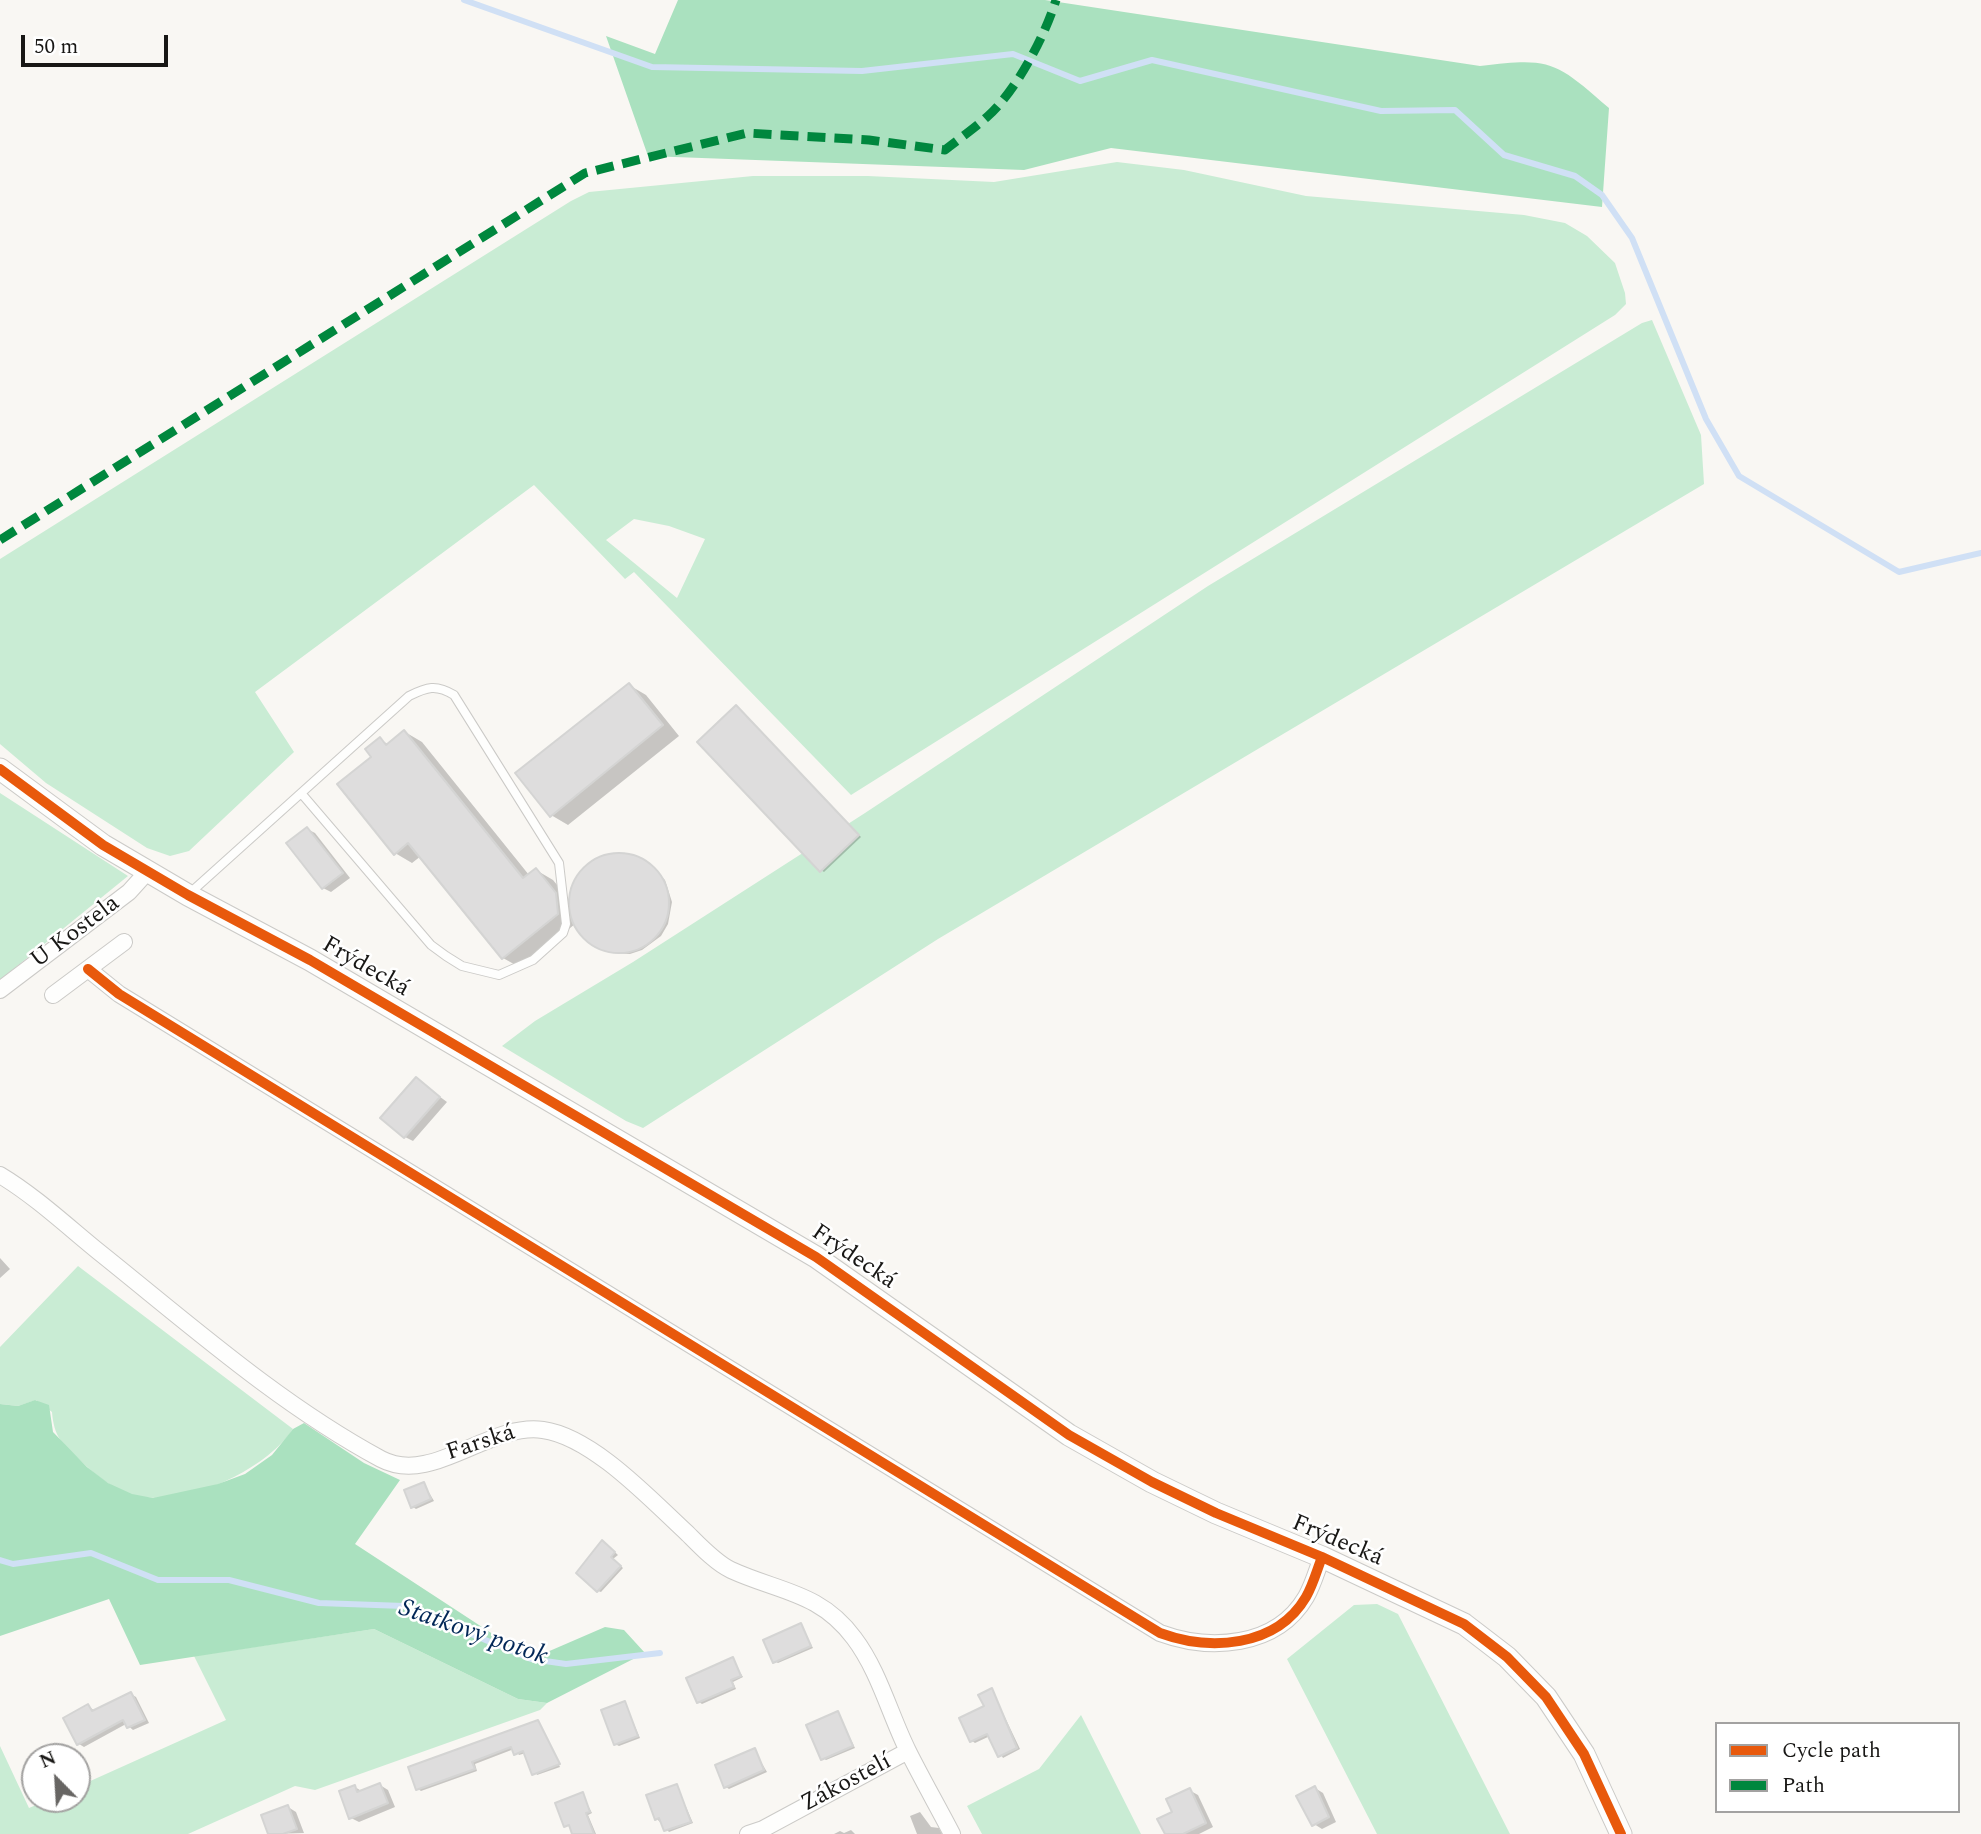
<!DOCTYPE html>
<html>
<head>
<meta charset="utf-8">
<style>
  body { margin:0 }
  #map { position:relative; width:1981px; height:1834px; overflow:hidden; background:#f9f7f3; font-family:Spectral,serif }
  canvas { display:block }
  .legend { position:absolute; left:1715px; top:1722px; width:245px; height:91px; box-sizing:border-box; background:#fff; border:2px solid #a3a2a1; margin:0; padding:9px 12px; list-style:none; font-size:21px; color:#181715 }
  .legend li { display:flex; align-items:center; gap:14px; height:35px }
  .legend b { width:35px; border:2px solid #a3a2a1 }
  .north { position:absolute; left:21px; top:1743px; width:70px; height:70px; box-sizing:border-box; background:#fff; border:2px solid #a3a2a1; border-radius:50%; rotate:336deg; font-size:19px; font-weight:700; line-height:28px; text-align:center; color:#181715 }
  .north::after { content:''; display:block; margin:auto; width:24px; height:32px; background:#676563; clip-path:polygon(50% 0,100% 100%,50% 72%,0 100%) }
  .scale { position:absolute; left:21px; top:35px; width:147px; height:32px; box-sizing:border-box; border:4px solid #181715; border-top:0; padding-left:9px; font-size:21px; line-height:24px; white-space:nowrap; color:#181715; -webkit-text-stroke:5px #fff; paint-order:stroke }
</style>
</head>
<body>
<div id="map">
<canvas width="1981" height="1834"></canvas>
<ul class="legend">
<li><b style="height:9px;background:#e8590c"></b>Cycle path</li>
<li><b style="height:9px;background:#00873e"></b>Path</li>
</ul>
<div class="north">N</div>
<div class="scale">50 m</div>
</div>
<script>
const c = document.querySelector('canvas').getContext('2d');
c.lineJoin = 'round';
function fill(path, color) {
  c.fillStyle = color;
  c.fill(path, 'evenodd');
}
function strokePath(path, color, width, dash) {
  c.strokeStyle = color;
  c.lineWidth = width;
  c.lineCap = dash ? 'butt' : 'round';
  c.setLineDash(dash || []);
  c.stroke(path);
}
function drawText(font, color, halo, rows, align = 'center') {
  c.font = font + ' Spectral,serif';
  c.lineWidth = 5;
  c.setLineDash([]);
  c.textBaseline = 'middle';
  c.strokeStyle = halo;
  c.fillStyle = color;
  for (const [text, x, y, turn = 0] of rows) {
    c.save();
    c.translate(x, y);
    c.rotate((+turn || 0) * Math.PI / 180);
    c.textAlign = isNaN(turn) ? turn : align;
    if (halo) c.strokeText(text, 0, 0);
    c.fillText(text, 0, 0);
    c.restore();
  }
}
fill(new Path2D(`
  M1117,162L1184,170L1306,196L1524,215L1565,223L1587,236L1615,263L1625,293L1626,304L1615,315L851,795L634,572L625,579L534,485L255,692L294,752L189,851L170,856L147,848L46,783L0,744V559L571,201L589,192L753,176H868L994,182ZM634,519L669,526L705,539L677,598L606,540Z
  M1652,320L1701,435L1704,484L938,939L643,1128L626,1121L502,1046L535,1021L633,962L865,813L1208,586L1642,323Z
  M0,793L128,876L0,980Z
  M78,1266L293,1429C265,1471 183,1509 133,1495C113,1489 95,1475 80,1460C62,1444 54,1437 52,1412L36,1400L18,1406L0,1404V1347Z
  M1377,1604L1398,1614L1510,1834H1377L1287,1659L1354,1605Z
  M374,1629L518,1699L547,1703L540,1710L315,1790L295,1786L188,1834H0V1746L29,1808L50,1799H77V1787L226,1720L194,1656Z
  M1081,1715L1141,1834H982L967,1806L1039,1769Z`), '#c9ecd4');
fill(new Path2D(`
  M678,0H1045L1480,66C1551,57 1555,61 1609,108L1602,207L1111,148L1024,170L648,156L606,36L655,54Z
  M35,1400L49,1405L53,1432L87,1467L108,1483L132,1494L153,1498L218,1484L245,1474L272,1455L293,1429L304,1423L364,1463L400,1480L355,1544L531,1659L605,1627L624,1630L645,1653L547,1703L518,1699L374,1629L140,1665L109,1599L0,1636V1404L18,1406Z`), '#aae1bf');
fill(new Path2D(`
  M629,685L646,695L679,736L568,825L551,815Z
  M739,709L861,837L824,872L821,870Z
  M405,732L422,742L529,875L536,870L553,880L572,903L570,889L580,872L587,864L608,855L632,856L653,868L665,880L672,902L668,924L661,936L642,950L630,954L611,953L586,940L575,924L521,968L503,958L421,856L412,863L395,853L373,757L380,739L389,745Z
  M307,829L315,833L350,878L331,892L323,888Z
  M416,1079L447,1102L413,1141L405,1137Z
  M0,1258L10,1269L0,1278Z
  M424,1484L434,1501L416,1509L413,1507Z
  M606,1544L618,1555L613,1559L623,1568L601,1592L598,1591Z
  M801,1625L813,1648L778,1663L774,1661Z
  M732,1659L743,1677L733,1682L736,1689L702,1704L699,1702Z
  M992,1690L1020,1749L1003,1758L990,1736L975,1743L972,1741Z
  M131,1694L136,1697L149,1723L133,1730L126,1724L84,1747L79,1744L88,1706L95,1711Z
  M625,1703L640,1738L619,1746L615,1744Z
  M838,1713L855,1748L826,1760L823,1758Z
  M537,1722L560,1767L537,1775L526,1753L519,1755L514,1749L475,1764L477,1771L421,1791L418,1789Z
  M754,1750L767,1772L729,1789L726,1787Z
  M380,1785L388,1790L395,1807L359,1822L351,1818L355,1787L363,1792Z
  M677,1786L693,1823L669,1832L657,1819Z
  M1315,1788L1323,1793L1336,1822L1322,1829L1314,1824Z
  M1189,1790L1198,1795L1213,1827L1199,1834H1167L1174,1812Z
  M582,1794L592,1813L588,1815L596,1834H574L571,1827L565,1825Z
  M288,1807L296,1812L304,1833L270,1834Z
  M920,1812L931,1827L939,1828L942,1834H917L910,1816Z
  M851,1830L855,1834H834L840,1831L844,1833Z`), '#0003');
strokePath(new Path2D(`
  M464,0L652,67L862,71L1013,54L1080,81L1152,60L1381,111L1455,110L1504,155L1575,176L1602,195L1632,238L1706,419L1739,476L1899,572L1981,553
  M0,1560L13,1564L91,1553L158,1580H229L319,1603L404,1606L531,1659L566,1664L660,1653`), '#d0e0f5', 6);
const building = new Path2D(`
  M629,683L663,725L550,817L515,773Z
  M736,705L859,835L820,872L697,742Z
  M404,730L523,878L536,868L556,893L558,914L502,959L408,843L394,855L337,784L371,757L365,749L380,737L386,745Z
  M307,827L343,873L322,889L286,843Z
  M569 903a50 50 0 1 1 100 0a50 50 0 1 1-100 0Z
  M416,1077L440,1097L404,1138L380,1118Z
  M424,1482L431,1499L411,1508L404,1490Z
  M602,1540L615,1552L611,1557L621,1566L597,1592L576,1573Z
  M801,1623L811,1646L773,1663L763,1640Z
  M733,1657L741,1676L731,1680L734,1687L697,1703L686,1678Z
  M992,1688L1017,1748L998,1757L987,1734L970,1742L959,1718L984,1706L978,1695Z
  M131,1692L145,1720L127,1728L123,1720L77,1745L63,1718L88,1704L92,1711Z
  M625,1701L638,1736L614,1745L601,1710Z
  M838,1711L853,1746L821,1760L806,1725Z
  M538,1720L560,1764L532,1775L523,1751L514,1755L511,1747L472,1762L475,1769L416,1790L408,1767Z
  M755,1748L764,1770L724,1788L715,1765Z
  M380,1783L388,1803L349,1819L339,1791L355,1785L357,1792Z
  M677,1784L691,1822L664,1831L659,1818L655,1820L646,1795Z
  M1315,1786L1329,1817L1312,1826L1296,1796Z
  M1190,1788L1206,1823L1183,1834H1165L1157,1819L1172,1812L1166,1799Z
  M583,1792L590,1812L586,1813L594,1834H572L569,1825L564,1827L555,1803Z
  M288,1805L297,1829L283,1834H268L261,1815Z`);
fill(building, '#dedddd');
strokePath(building, '#d4d4d3', 2);
const lane = new Path2D(`
  M190,893L409,696C427,687 436,684 454,695L559,863L566,924L563,933L533,960L499,975L462,966L446,956L431,945L301,793`);
const street = new Path2D(`
  M88,969L119,994L1160,1633C1209,1651 1276,1648 1306,1597C1313,1585 1317,1570 1322,1557
  M0,990L129,892L148,871
  M53,995L124,942
  M0,1175C35,1196 67,1226 99,1252C189,1324 279,1404 381,1459C432,1486 489,1422 543,1430C593,1437 651,1500 688,1534C700,1546 716,1563 731,1570C779,1592 820,1592 854,1638C879,1671 890,1715 908,1751C922,1779 938,1807 952,1834
  M748,1834L763,1829L908,1751`);
const secondary = new Path2D(`
  M0,769L103,845L188,895L310,960L816,1257L1069,1435L1152,1482L1216,1513L1322,1557L1464,1624L1507,1657L1546,1697L1584,1754L1621,1834`);
strokePath(lane, '#cbcac7', 10);
strokePath(street, '#cbcac7', 18);
strokePath(secondary, '#cbcac7', 23);
strokePath(lane, '#fefefd', 8);
strokePath(street, '#fefefd', 16);
strokePath(secondary, '#fefefd', 21);
strokePath(new Path2D(`
  M0,540L585,173L747,133L869,140L945,150C959,139 975,128 988,116C1016,91 1045,36 1056,0`), '#00873e', 9, [18, 9]);
strokePath(new Path2D(`
  M0,769L103,845L188,895L310,960L816,1257L1069,1435L1152,1482L1216,1513L1322,1557L1464,1624L1507,1657L1546,1697L1584,1754L1621,1834
  M88,969L119,994L1160,1633C1209,1651 1276,1648 1306,1597C1313,1585 1317,1570 1322,1557`), '#e8590c', 10);
drawText('24px', '#181715', '#fff', [
  ["U Kostela",76,933,-37],
  ["Frýdecká",365,968,30],
  ["Frýdecká",853,1258,34],
  ["Farská",481,1444,-18],
  ["Frýdecká",1337,1542,23],
  ["Zákostelí",847,1784,-28]
]);
drawText('italic 26px', '#022757', '#fff', [
  ["Statkový potok",473,1634,19]
]);
</script>
</body>
</html>
